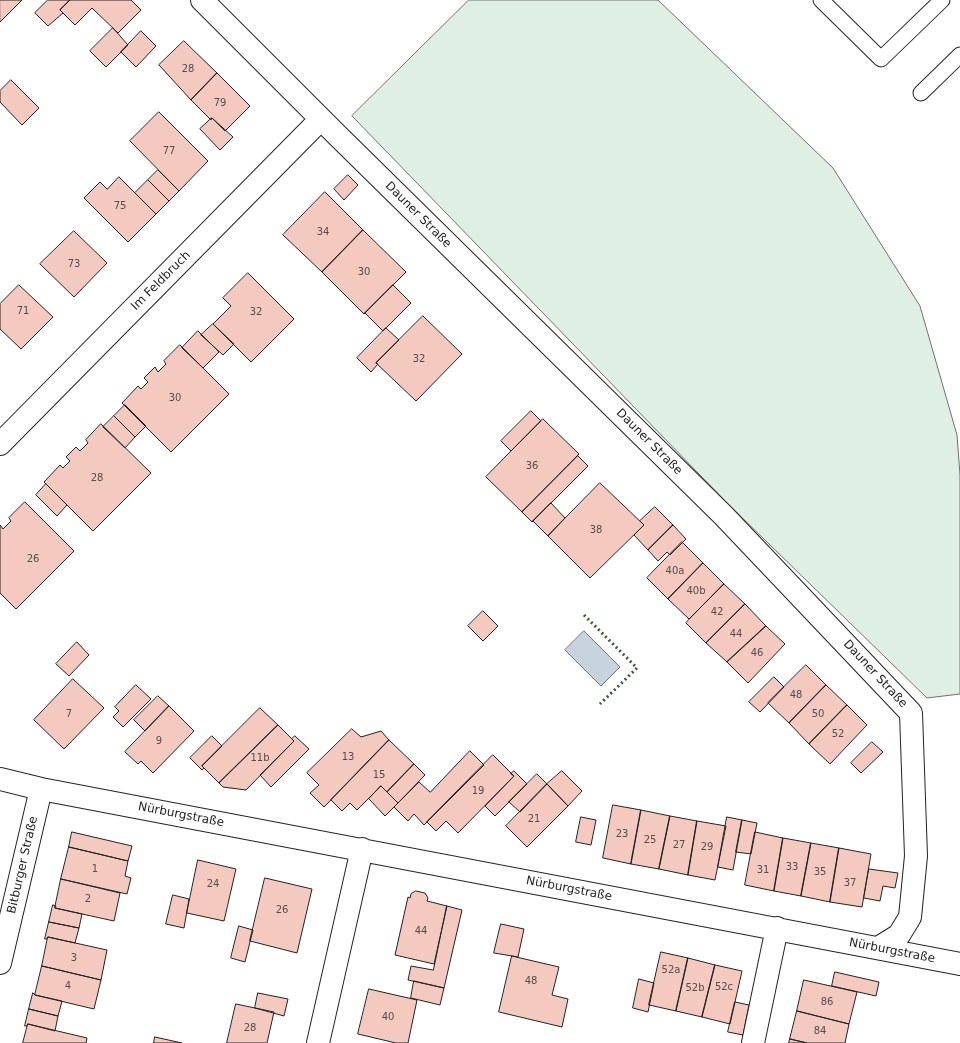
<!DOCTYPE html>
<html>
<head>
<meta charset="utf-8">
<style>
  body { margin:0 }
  canvas { display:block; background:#fff }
</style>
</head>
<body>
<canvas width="960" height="1043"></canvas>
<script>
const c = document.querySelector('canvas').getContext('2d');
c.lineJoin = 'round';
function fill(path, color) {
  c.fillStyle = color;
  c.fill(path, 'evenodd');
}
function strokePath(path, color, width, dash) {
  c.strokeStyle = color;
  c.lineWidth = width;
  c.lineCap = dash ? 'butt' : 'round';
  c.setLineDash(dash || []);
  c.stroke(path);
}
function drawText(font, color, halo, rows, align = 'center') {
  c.font = font + ' "DejaVu Sans",sans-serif';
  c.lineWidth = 3;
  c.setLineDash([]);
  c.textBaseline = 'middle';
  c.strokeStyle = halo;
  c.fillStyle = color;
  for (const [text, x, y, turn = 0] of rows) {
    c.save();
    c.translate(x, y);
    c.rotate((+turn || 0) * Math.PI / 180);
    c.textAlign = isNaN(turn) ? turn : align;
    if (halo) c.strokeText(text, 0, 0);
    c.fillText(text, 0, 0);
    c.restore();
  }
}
const green = new Path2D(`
  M469,0H658L833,168L920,306L957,435L960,475V694L927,698L729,505L352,116Z`);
fill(green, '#e0efe3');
strokePath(green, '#6f6f6f', 1);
const water = new Path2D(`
  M584,631L620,667L601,686L565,650Z`);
fill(water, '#c7d3dd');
strokePath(water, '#6f6f6f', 1);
const building = new Path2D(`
  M0,0H22L0,22Z
  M48,0H70L60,10L63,13L48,26L35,13Z
  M70,0H131L141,10L118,33L92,8L75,25L60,10Z
  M113,28L128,45L106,67L90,51Z
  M141,31L156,46L136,67L121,52Z
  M184,41L217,73L191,100L159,65Z
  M217,73L250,106L225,131L212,118L211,120L191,100Z
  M11,80L39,108L22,125L0,102V91Z
  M159,112L208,161L179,191L130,141Z
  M212,118L233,137L220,150L200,129Z
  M158,170L179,191L169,201L148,180Z
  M348,175L358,185L344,200L334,189Z
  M119,177L156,214L128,242L84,198L100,182L107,189Z
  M148,180L169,201L156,214L135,193Z
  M325,192L363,230L322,272L283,235Z
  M363,230L406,272L364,314L322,272Z
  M74,231L107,263L74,297L40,264Z
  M248,273L294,319L251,362L213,324L231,306L223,298Z
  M19,285L53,317L21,349L0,329V304Z
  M393,285L411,303L383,331L365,313Z
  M423,316L462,354L416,401L376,363Z
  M213,324L234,344L223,355L201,335Z
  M386,328L399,340L376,363L378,364L371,372L357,358Z
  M198,331L219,352L203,368L182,348Z
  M180,345L229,394L171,452L122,403L138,386L141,389L148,382L144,378L155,367L158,372L166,364L164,361Z
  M125,405L146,426L135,437L114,416Z
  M531,411L541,421L511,451L501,441Z
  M114,416L135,437L125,448L103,427Z
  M543,419L579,454L522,512L486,477Z
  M101,424L151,473L93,531L44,482L60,465L63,468L70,461L66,457L76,447L80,451L88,443L86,440Z
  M578,456L588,466L532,522L522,512Z
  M600,483L644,525L590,578L548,536Z
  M46,484L67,505L57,516L36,495Z
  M25,502L74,551L16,609L0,593V525L3,529L11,521L9,518Z
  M551,503L565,518L548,536L533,521Z
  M655,507L673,525L648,550L634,535L644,525L640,521Z
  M673,525L686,539L670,555L667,552L658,561L648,550Z
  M682,542L703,563L668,599L647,578Z
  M703,563L724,584L689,619L668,599Z
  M724,584L745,604L706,643L686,623Z
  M745,604L766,626L727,662L706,643Z
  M483,611L498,626L483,641L468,626Z
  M766,626L785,644L748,683L727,662Z
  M77,642L89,655L69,676L56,664Z
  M806,665L826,685L789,723L768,703Z
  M774,677L784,687L760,712L749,702Z
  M73,679L104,708L64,749L34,720Z
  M136,685L151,699L123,727L113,717L119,711L115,707Z
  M826,685L847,705L809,744L789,723Z
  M158,696L169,706L145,731L134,720Z
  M847,705L867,725L830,764L809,744Z
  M169,706L194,731L153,773L141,761L138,764L125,752Z
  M260,708L278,725L219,783L202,766Z
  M278,725L294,741L246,790L223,787L219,783Z
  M352,729L361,737L381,731L389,740L324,807L310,793L319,785L307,773Z
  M212,736L222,746L202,766L204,768L202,770L190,758Z
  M295,736L309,749L271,787L260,775L294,741L292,739Z
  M389,740L414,764L387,792L381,786L357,810L350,803L342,811L331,800Z
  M872,742L883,752L861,773L851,763Z
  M470,751L484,765L424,825L414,814L408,821L394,807L419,782L430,792Z
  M493,755L514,776L458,833L446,821L436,831L427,822Z
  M414,764L425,775L398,803L387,792Z
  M514,771L527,784L495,816L485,806L514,776L511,774Z
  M562,771L582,791L568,806L547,784Z
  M537,774L547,784L520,812L509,802Z
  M547,784L568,806L527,847L506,826Z
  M381,786L398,803L385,816L369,799Z
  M613,805L641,810L631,864L603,858Z
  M641,810L670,816L659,869L631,864Z
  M670,816L697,821L688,875L659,869Z
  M581,817L596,820L591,845L576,842Z
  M727,817L742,820L733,870L718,867Z
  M742,820L757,823L751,854L736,852Z
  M697,821L726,826L715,880L688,875Z
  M72,832L132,846L128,861L69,847Z
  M755,832L783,838L774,891L745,885Z
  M783,838L811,843L801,896L774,891Z
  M811,843L839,848L830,902L801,896Z
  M69,847L128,861L125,876L131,878L127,894L61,879Z
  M839,848L871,854L862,907L830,902Z
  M198,860L236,869L224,921L187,913Z
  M869,869L898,873L895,888L883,886L880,901L864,898Z
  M265,878L312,889L297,953L250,941Z
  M61,879L120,893L114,921L55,908Z
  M416,891L425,893L428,898L427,901L447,906L434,964L395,955L408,897L410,898L411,894Z
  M173,895L189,899L184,928L166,924Z
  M53,905L56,906L55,908L82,914L79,928L49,922Z
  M447,906L462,910L444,988L408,980L411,966L433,970Z
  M49,922L79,928L75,943L48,937L47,939H45Z
  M501,924L524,929L518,957L494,953Z
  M239,926L253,930L245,962L231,958Z
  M48,937L107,950L101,980L42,966Z
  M661,952L688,958L676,1011L649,1005Z
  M512,956L559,967L552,995L568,999L562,1027L499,1012Z
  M688,958L715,965L702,1017L676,1011Z
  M715,965L742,971L730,1024L702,1017Z
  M42,966L101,980L94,1009L35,995Z
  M835,972L879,982L876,996L832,986Z
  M639,979L654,983L648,1012L633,1008Z
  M804,980L857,992L849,1024L797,1011Z
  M414,981L444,988L440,1005L411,998Z
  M369,989L417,1000L408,1043H396L358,1034Z
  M33,993L35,995L62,1001L58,1016L29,1009Z
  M258,993L288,999L284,1016L255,1008Z
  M735,1002L749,1005L743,1035L728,1032Z
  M236,1004L274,1012L267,1043H227Z
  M29,1009L58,1016L55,1031L28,1024L27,1026H25Z
  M797,1011L849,1024L845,1043H807L790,1039Z
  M28,1024L87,1038L86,1043H23Z
  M155,1037L182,1043H154Z
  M790,1039L807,1043H789Z`);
fill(building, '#f3c9c0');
strokePath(building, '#222', 1);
const service = new Path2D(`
  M821,0L881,59L942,0
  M921,93L960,55`);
const minor = new Path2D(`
  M202,0L338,136L724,516L911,713L916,856L910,917L899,935L878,948
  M0,444L321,119
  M0,779L41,789L960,964
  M0,963L41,789
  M318,1043L362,849
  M753,1043L777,928`);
strokePath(service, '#222', 17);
strokePath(minor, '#222', 24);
strokePath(service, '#fff', 15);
strokePath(minor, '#fff', 22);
strokePath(new Path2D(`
  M584,615L637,668L600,704`), '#2f5e38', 3, [2, 3]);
drawText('10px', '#564c4a', null, [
  ["28",188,69],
  ["79",220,103],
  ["77",169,151],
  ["75",120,206],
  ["34",323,232],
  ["73",74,264],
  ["30",364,272],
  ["71",23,311],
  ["32",256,312],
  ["32",419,359],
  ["30",175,398],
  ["36",532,466],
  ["28",97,478],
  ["38",596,530],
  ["26",33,559],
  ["40a",675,571],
  ["40b",696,591],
  ["42",717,612],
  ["44",736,634],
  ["46",757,653],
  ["48",796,695],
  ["7",69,714],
  ["50",818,714],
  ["52",838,734],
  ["9",159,741],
  ["13",348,757],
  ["11b",260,758],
  ["15",379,775],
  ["19",478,791],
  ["21",534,819],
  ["23",622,834],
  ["25",650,840],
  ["27",679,845],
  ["29",707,847],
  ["33",792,867],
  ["1",95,869],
  ["31",763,870],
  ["35",820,872],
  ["37",850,883],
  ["24",213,884],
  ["2",88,899],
  ["26",282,910],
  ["44",421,931],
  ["3",74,958],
  ["52a",671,970],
  ["48",531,981],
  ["4",68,986],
  ["52c",724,987],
  ["52b",695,988],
  ["86",827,1002],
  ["40",388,1017],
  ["28",250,1028],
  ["84",820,1031]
]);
drawText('12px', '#222', '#fff', [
  ["Dauner Straße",418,215,45],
  ["Im Feldbruch",161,281,-45],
  ["Dauner Straße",649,442,45],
  ["Dauner Straße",875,674,47],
  ["Nürburgstraße",181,815,11],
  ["Bitburger Straße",23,865,-77],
  ["Nürburgstraße",569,889,11],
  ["Nürburgstraße",892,951,11]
]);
</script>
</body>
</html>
